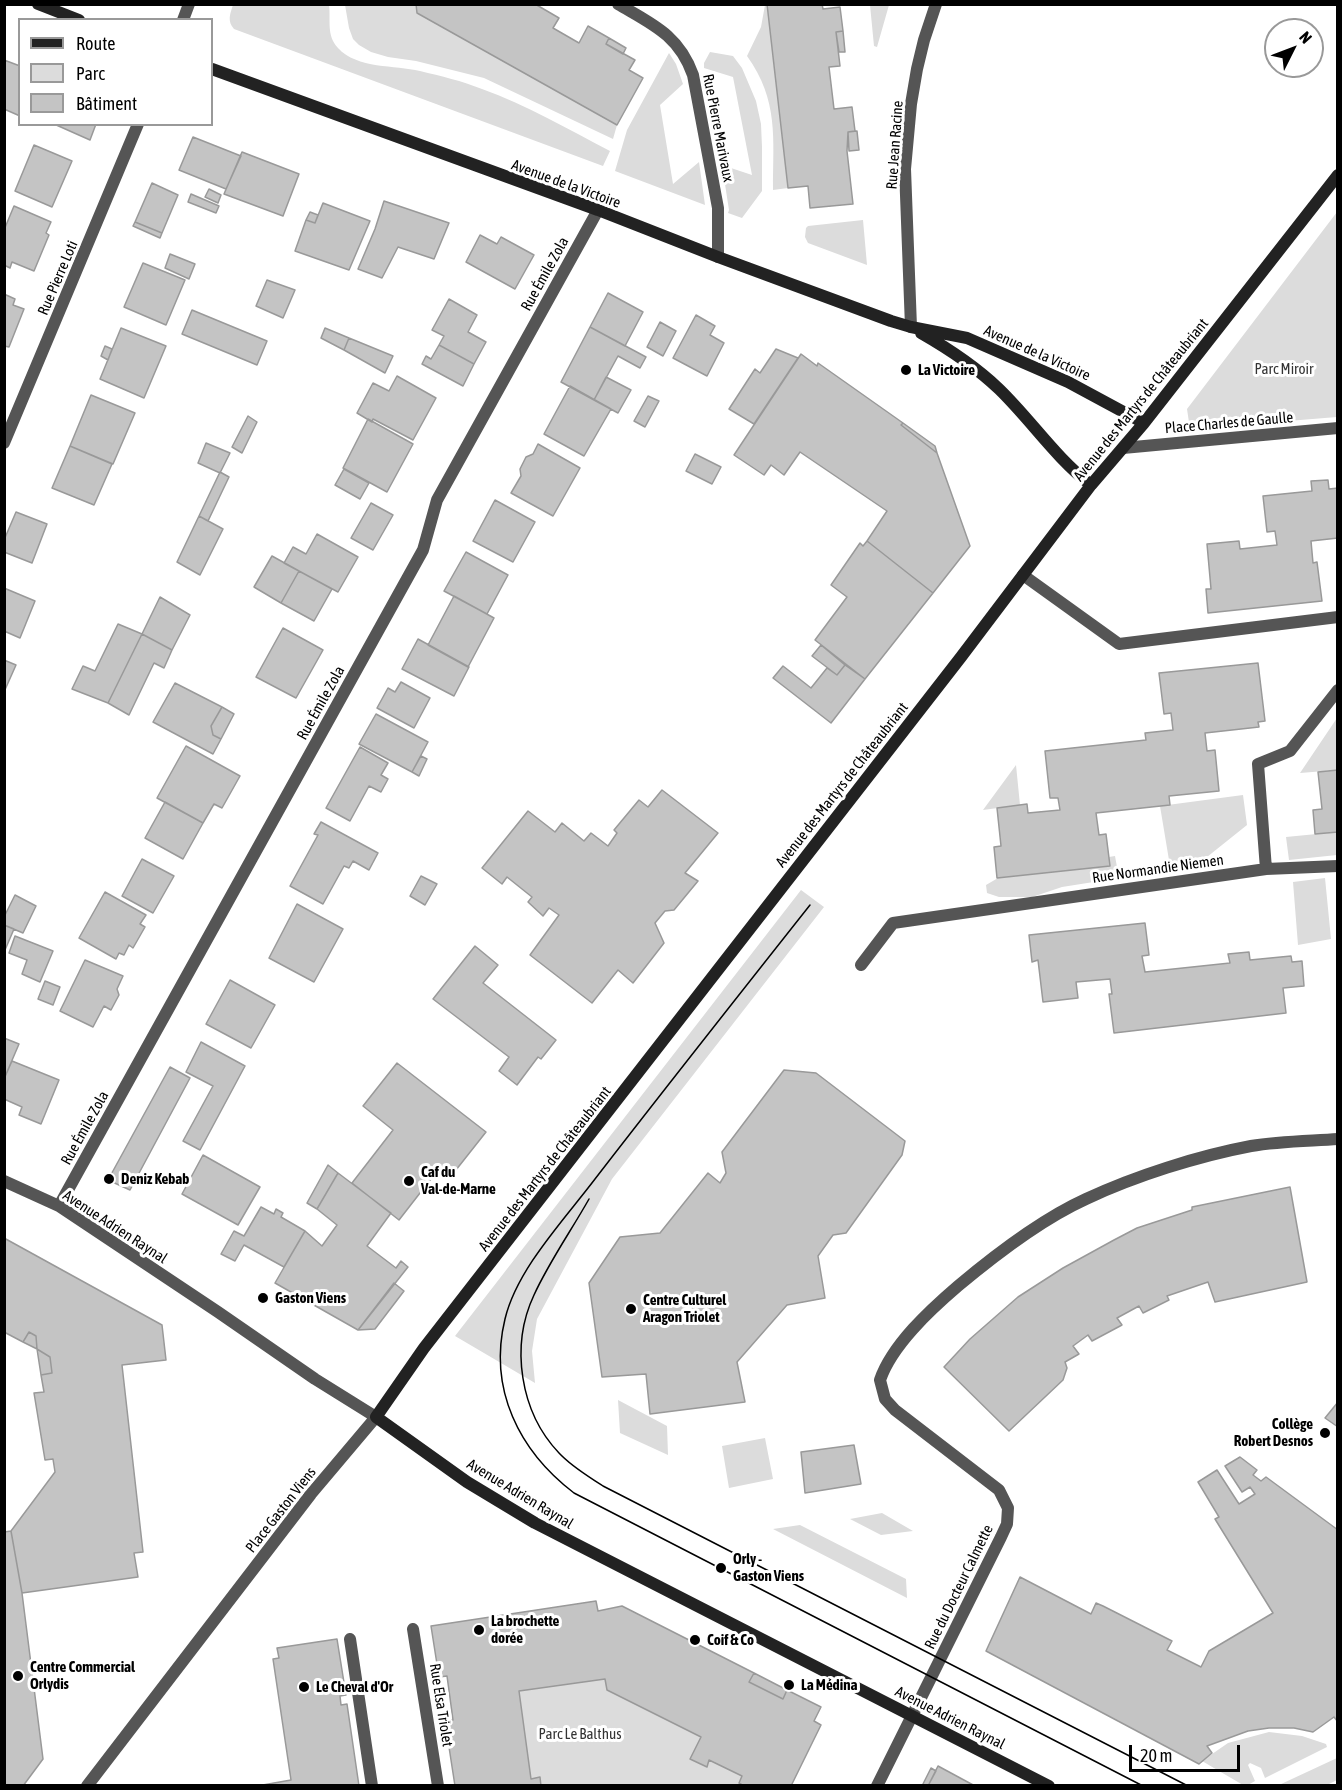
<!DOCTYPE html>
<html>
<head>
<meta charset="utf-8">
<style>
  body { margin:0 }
  #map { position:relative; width:1342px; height:1790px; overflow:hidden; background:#fff; font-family:"Asap Condensed",sans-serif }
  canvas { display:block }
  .frame { position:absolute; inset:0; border:6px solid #000; pointer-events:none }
  .legend { position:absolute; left:18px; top:18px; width:195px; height:108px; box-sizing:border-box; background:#fff; border:2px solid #999; margin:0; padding:8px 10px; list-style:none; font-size:18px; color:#000 }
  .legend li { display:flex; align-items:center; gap:12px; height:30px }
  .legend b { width:30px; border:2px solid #999 }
  .north { position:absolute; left:1264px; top:18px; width:60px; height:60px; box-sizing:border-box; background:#fff; border:2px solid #999; border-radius:50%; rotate:48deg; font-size:16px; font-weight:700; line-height:24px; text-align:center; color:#000 }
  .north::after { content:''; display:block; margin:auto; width:21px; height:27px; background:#000; clip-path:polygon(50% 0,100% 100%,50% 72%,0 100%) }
  .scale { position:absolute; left:1129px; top:1745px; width:111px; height:27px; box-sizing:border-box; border:3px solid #000; border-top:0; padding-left:8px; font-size:18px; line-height:21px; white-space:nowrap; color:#000; -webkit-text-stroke:4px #fff; paint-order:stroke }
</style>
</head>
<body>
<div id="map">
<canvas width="1342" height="1790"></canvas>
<div class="frame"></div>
<ul class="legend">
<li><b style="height:8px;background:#222"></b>Route</li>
<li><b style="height:16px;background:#dcdcdc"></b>Parc</li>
<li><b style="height:16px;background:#c4c4c4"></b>Bâtiment</li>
</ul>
<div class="north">N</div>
<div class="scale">20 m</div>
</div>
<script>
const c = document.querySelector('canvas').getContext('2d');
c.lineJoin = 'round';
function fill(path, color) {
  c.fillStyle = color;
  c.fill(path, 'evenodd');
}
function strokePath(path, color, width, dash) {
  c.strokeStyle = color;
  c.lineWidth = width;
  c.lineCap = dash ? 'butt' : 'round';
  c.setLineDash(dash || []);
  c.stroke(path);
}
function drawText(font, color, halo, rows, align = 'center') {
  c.font = font + ' "Asap Condensed",sans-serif';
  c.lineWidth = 6;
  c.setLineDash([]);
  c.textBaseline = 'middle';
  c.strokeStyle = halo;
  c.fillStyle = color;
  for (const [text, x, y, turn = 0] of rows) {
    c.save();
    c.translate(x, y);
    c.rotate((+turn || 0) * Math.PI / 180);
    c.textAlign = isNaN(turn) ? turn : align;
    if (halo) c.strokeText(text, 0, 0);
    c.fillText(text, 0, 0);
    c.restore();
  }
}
fill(new Path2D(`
  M233,5H329C331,20 326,35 338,48C357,69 395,65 420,71C441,76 462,81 482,89C526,105 568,129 610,151L603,166L234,29C227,21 230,14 233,5Z
  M345,5H416L417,13L617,125L613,139L484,78L416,61L388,57L371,52L359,45L353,39L349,28Z
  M765,5H767L788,188L773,190C773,138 779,101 747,56L761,27Z
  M870,5H889L877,47L874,46Z
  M710,52L733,56L742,68L756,101L761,124L762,147V191L742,218L728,213L729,210L722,165L752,175L733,77L704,68V63Z
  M669,53L676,64L683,84L660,105L673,184L699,162L705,205L615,171L627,130Z
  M1337,212V417L1190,429L1187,409Z
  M863,220L867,265L808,243L805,237L806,228L808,226Z
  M1337,718V770L1300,773Z
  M1016,765L1020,805L983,810Z
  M1243,795L1247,825L1202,861L1170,866L1160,806Z
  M1337,832V855L1289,860L1286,837Z
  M1115,856L1119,878L1062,887L1032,897H999L987,893L986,885L998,878L1109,866V857Z
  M1325,878L1331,939L1298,945L1293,882Z
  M801,890L824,907L612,1179L537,1319L532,1351L535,1383L455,1336Z
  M618,1400L667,1426L668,1455L620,1433Z
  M765,1438L773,1479L729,1488L722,1446Z
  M882,1513L913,1531L881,1535L850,1519Z
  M800,1525L906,1579L907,1598L773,1529Z
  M605,1679L607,1690L701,1737L706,1766L709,1760L742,1776L744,1785H541L540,1777L531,1779L519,1691Z
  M1269,1732L1302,1736L1326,1744L1327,1747L1265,1778L1261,1768L1250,1763L1248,1765L1255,1781L1248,1785H1243L1202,1761L1228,1743Z
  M1337,1758V1780L1327,1785H1279Z`), '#dcdcdc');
const building = new Path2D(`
  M416,4H535L559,18L553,28L579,43L588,26L609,38L606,44L635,60L629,70L643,78L617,125L417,13Z
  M767,4H822L823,9L840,7L843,31L836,32L840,66L829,67L834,109L852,107L855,131L848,132L847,151L853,204L810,208L808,186L788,188Z
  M843,31L845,52H839L836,32Z
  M609,38L626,48L623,54L606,44Z
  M4,60L20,66V116L4,109Z
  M54,124H96L90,140Z
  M857,131L859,150L849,151L848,132Z
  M193,137L241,156L226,189L179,170Z
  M34,145L72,161L52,207L15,191Z
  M242,152L299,174L283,216L224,194Z
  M152,183L178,195L162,233L135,222Z
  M209,189L221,195L218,203L205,197Z
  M191,194L219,206L216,213L188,202Z
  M384,201L449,223L434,259L398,247L382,278L358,269L375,229Z
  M323,203L370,221L349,270L295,251L306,220L315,223Z
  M14,206L51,222L46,233L49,235L34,271L12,262L10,268L4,265V230Z
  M310,212L318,215L315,223L306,220Z
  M135,222L162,233L160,238L133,226Z
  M480,235L497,244L501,237L534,255L515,289L466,262Z
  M170,254L195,264L189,279L165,268Z
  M143,263L185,280L166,325L124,307Z
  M267,280L295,290L283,318L256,306Z
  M608,293L643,312L625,346L590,327Z
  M4,294L15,299L13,305L24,309L9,347L4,346Z
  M449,299L477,315L468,332L486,342L474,364L439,345L444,336L432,330Z
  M192,310L267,341L257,365L182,334Z
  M696,315L715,326L710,335L724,343L707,376L673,358Z
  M660,322L676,331L663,356L647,347Z
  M590,327L646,357L640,368L618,356L594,400L561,382Z
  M121,328L166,346L144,398L100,379Z
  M325,328L349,338L344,350L321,338Z
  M349,338L393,356L385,373L344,350Z
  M439,345L474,364L463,386L422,364L426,356L431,359Z
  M105,346L112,349L108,360L101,356Z
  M776,349L798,358L754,424L729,409L755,369L760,373Z
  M801,354L817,366L818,363L903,423L901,425L937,453L970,546L933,593L867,541L887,511L800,452L784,475L771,465L764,475L734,455Z
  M397,376L436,398L413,440L373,419L372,422L357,413L373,383L389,391Z
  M606,377L631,390L618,413L594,400Z
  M570,386L611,409L584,456L544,434Z
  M91,395L135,413L113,464L70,446Z
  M648,396L659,401L645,427L634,421Z
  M248,416L257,422L242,453L232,447Z
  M368,419L413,444L387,492L343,468Z
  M903,423L935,446L937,453L901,425Z
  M206,443L230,453L220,473L198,463Z
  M538,444L580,468L553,516L511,493L521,476L520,469L526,457L533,454Z
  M70,446L112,464L94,505L52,488Z
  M695,454L721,467L712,484L686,471Z
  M344,469L369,483L360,499L335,485Z
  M220,472L229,477L208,521L199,516Z
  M1328,480L1329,489L1338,488V538L1311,541L1313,563L1317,562L1322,601L1208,613L1206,589H1211L1207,544L1239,541L1240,549L1277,545L1275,531L1267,532L1263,496L1312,491L1311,481Z
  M495,500L535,522L513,562L473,541Z
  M371,503L393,515L373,550L351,538Z
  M16,512L47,524L32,563L4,552V540Z
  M199,516L223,529L200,575L177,562Z
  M317,534L358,557L338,592L284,563L293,547L306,554Z
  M867,541L933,593L865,679L815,640L847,597L831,585L860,543L863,546Z
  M466,552L508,575L487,614L444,591Z
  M272,556L299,571L281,603L254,587Z
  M299,571L332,589L314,621L281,603Z
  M4,588L35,601L20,638L4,631Z
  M454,596L494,618L468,667L428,645Z
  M160,597L190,615L172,650L142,634Z
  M118,624L142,634L108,703L72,689L83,666L95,671Z
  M283,628L323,650L296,698L256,677Z
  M142,634L172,650L164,668L154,663L129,715L108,703Z
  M418,639L469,667L454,696L402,669Z
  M821,645L845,665L837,675L812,656Z
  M4,660L16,665L4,692Z
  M1258,663L1265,721L1258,722L1259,727L1205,733L1207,751L1215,750L1219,791L1169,796L1170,805L1096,813L1099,835L1106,834L1110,866L997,878L994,847L1001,846L997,808L1027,804L1028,813L1060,810L1058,798H1050L1045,751L1146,740L1145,733L1173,730L1171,713L1164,714L1159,673Z
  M845,665L865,679L831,723L773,678L783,666L811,688L827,668L837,675Z
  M401,682L430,698L414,728L377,708L388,688L395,692Z
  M175,683L222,707L211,726L213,735L221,739L213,754L153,722Z
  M222,707L234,714L221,739L213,735L211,726Z
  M376,714L428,742L412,772L359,744Z
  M186,746L240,776L222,808L214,804L203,823L157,798Z
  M360,747L388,763L381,775L388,779L381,792L369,786L350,821L326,808Z
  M421,756L427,759L419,776L412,772Z
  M1338,770V832L1315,834L1313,810L1322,809L1318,772Z
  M662,790L718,833L685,873L698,881L674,910L665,911L655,923L664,943L633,983L618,970L592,1003L530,955L559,915L549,908L543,916L528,902L532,897L507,877L502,884L482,868L528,811L555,832L562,823L584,841L591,833L608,846L617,833L614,830L639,800L648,807Z
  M165,802L203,823L183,859L145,838Z
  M321,822L378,853L369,870L353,861L349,868L344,866L323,904L290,886L318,835L314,834Z
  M142,859L174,876L153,913L122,896Z
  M421,876L437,884L425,905L410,896Z
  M105,892L146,915L140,924L145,927L133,948L129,945L124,955L119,953L116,959L79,938Z
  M15,895L36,906L23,933L4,925V917Z
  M297,904L343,929L314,982L269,958Z
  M1145,923L1149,955L1142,956L1145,972L1230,963L1228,954L1249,952L1250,960L1291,956L1292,962L1302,961L1304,986L1283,988L1286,1013L1114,1033L1109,994H1112L1110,979L1076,982L1078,998L1043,1002L1038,960L1032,962L1029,935Z
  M4,925L14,929L5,950L4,949Z
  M15,936L53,951L40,982L22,974L27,960L9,953Z
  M475,946L498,965L483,983L556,1040L541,1059L538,1057L517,1085L499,1071L509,1057L433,999Z
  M85,960L123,976L117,989L119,995L111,1010L104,1006L93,1027L60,1011Z
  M230,980L275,1005L251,1048L206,1024Z
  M45,981L60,987L53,1005L38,999Z
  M4,1038L19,1044L4,1079Z
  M201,1042L245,1066L200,1150L183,1141L213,1086L186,1072Z
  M12,1061L59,1080L41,1124L19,1115L22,1107L4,1099V1079Z
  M397,1063L486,1132L452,1175L441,1166L399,1220L352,1183L393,1130L363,1106Z
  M170,1067L190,1078L130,1190L108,1180Z
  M784,1070L816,1073L905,1141L902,1155L846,1233L833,1235L818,1256L825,1298L787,1305L737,1362L745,1402L650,1414L646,1374L602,1377L589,1283L620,1237L660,1233L708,1173L720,1183L726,1173L722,1152Z
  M203,1155L260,1187L238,1225L182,1194Z
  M328,1165L338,1173L317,1209L307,1203Z
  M338,1173L391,1213L367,1246L396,1268L401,1261L408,1267L358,1330L275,1283L305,1231L322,1246L337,1225L317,1209Z
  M1290,1187L1307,1282L1215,1302L1208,1282L1167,1296L1169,1300L1143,1313L1139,1306L1117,1318L1122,1325L1092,1341L1088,1335L1073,1346L1079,1354L1065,1362L1067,1368L1063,1380L1009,1431L944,1367L970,1339L1018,1297L1063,1268L1114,1240L1137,1228L1192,1210V1207Z
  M261,1207L274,1214L276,1209L283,1213L281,1217L305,1231L284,1267L244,1245L235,1261L221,1254L234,1231L244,1236Z
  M4,1238L162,1325L166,1360L122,1365L143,1552L134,1553L138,1577L22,1593L11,1531L55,1472L53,1459L45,1460L34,1393L44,1392L41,1375L52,1373L50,1357L37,1349L36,1336L29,1332L23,1342L4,1332Z
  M394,1283L404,1291L375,1329L358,1330Z
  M29,1332L36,1336L37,1349L23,1342Z
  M37,1349L50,1357L52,1373L41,1375Z
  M1338,1402V1427L1325,1418Z
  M854,1445L861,1484L805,1493L801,1452Z
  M1240,1457L1257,1470L1253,1475L1261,1481L1266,1477L1338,1530V1722L1334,1717L1313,1732L1294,1728H1269L1248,1731L1207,1746L1212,1753L1199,1764L986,1651L1020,1577L1091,1614L1096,1603L1103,1606L1172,1641L1167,1650L1201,1667L1209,1651L1273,1613L1215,1519L1219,1517L1198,1482L1217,1470L1239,1504L1255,1494L1250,1487L1242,1492L1225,1466Z
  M11,1531L22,1593L43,1759L23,1786H4V1532Z
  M596,1601L598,1611L622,1606L754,1673L749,1682L783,1699L787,1690L821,1707L814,1721L821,1725L791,1786H744L739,1783L742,1776L709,1760L707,1767L690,1759L701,1737L607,1690L605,1679L519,1691L531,1779L540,1777L541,1786H455L445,1721L453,1720L447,1676L439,1677L431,1626Z
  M337,1639L346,1695L340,1696L341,1705L347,1704L359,1786H257L291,1780L273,1659L279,1658L277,1648Z
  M754,1673L787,1690L783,1699L749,1682Z
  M938,1766L975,1786H928Z
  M931,1768L936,1771L928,1786H922Z`);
fill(building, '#c4c4c4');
strokePath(building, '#999', 1.5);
strokePath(new Path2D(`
  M618,4C652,24 679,35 693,75L718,208V257
  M183,20L189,4
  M911,327L905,169L911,104L917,69L924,40L936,4
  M4,443L138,124
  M1123,448L1338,428
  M1023,575L1119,644L1338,617
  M1266,869L1338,866
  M861,965L893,923L1266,869L1258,764L1290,751L1338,690
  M4,1181L59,1206L218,1312L315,1379L376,1417L311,1494L87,1786
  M59,1206L423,550L437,500L598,210
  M413,1629L438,1786
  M350,1639L372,1786
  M877,1786L1001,1537L1007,1524L1008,1508L999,1490L895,1410L885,1399L880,1380C892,1345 930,1310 958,1286C995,1255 1042,1219 1086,1199C1135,1176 1198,1156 1251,1146C1279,1141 1309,1141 1338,1139`), '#555', 12);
strokePath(new Path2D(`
  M38,4L79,20
  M212,69L598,210L718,257L891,321L911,327L967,338L1068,382L1144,423
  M921,333C949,349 975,366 999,389C1031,420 1055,457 1091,485
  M1049,1786L535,1523L467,1482L376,1417L424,1348L961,657L1091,485L1144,423L1338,175`), '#222', 12);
strokePath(new Path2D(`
  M810,905C738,996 666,1087 595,1179C564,1220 517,1269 505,1319C488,1389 519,1451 574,1493L1143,1786
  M589,1199C571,1231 549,1262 534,1295C510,1346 520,1412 559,1453C572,1467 588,1476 603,1486L1188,1786`), '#000', 1.5);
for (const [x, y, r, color] of [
  [906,370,6,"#000"],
  [109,1179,6,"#000"],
  [409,1181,6,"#000"],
  [263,1298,6,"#000"],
  [631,1309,6,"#000"],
  [1325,1433,6,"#000"],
  [721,1568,6,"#000"],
  [479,1630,6,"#000"],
  [695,1640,6,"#000"],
  [18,1676,6,"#000"],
  [789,1685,6,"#000"],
  [304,1687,6,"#000"]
]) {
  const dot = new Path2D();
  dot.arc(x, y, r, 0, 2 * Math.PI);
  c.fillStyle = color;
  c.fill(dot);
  strokePath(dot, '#fff', 2);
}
drawText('15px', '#000', '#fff', [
  ["Rue Pierre Marivaux",718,128,79],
  ["Rue Jean Racine",895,145,-86],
  ["Avenue de la Victoire",566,184,20],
  ["Rue Émile Zola",545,274,-61],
  ["Rue Pierre Loti",58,278,-67],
  ["Avenue de la Victoire",1037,353,24],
  ["Avenue des Martyrs de Châteaubriant",1141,400,-51],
  ["Place Charles de Gaulle",1229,423,-5],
  ["Rue Émile Zola",321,703,-61],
  ["Avenue des Martyrs de Châteaubriant",842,785,-52],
  ["Rue Normandie Niemen",1158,869,-8],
  ["Rue Émile Zola",85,1128,-61],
  ["Avenue des Martyrs de Châteaubriant",545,1169,-52],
  ["Avenue Adrien Raynal",115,1227,33],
  ["Avenue Adrien Raynal",520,1494,31],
  ["Place Gaston Viens",281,1510,-52],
  ["Rue du Docteur Calmette",959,1587,-64],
  ["Rue Elsa Triolet",441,1705,81],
  ["Avenue Adrien Raynal",950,1718,27]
]);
drawText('15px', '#333', '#fff', [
  ["Parc Miroir",1284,369],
  ["Parc Le Balthus",580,1734]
]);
drawText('bold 15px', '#000', '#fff', [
  ["La Victoire",918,370],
  ["Caf du",421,1172],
  ["Val-de-Marne",421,1189],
  ["Deniz Kebab",121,1179],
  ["Gaston Viens",275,1298],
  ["Centre Culturel",643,1300],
  ["Aragon Triolet",643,1317],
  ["Collège",1313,1424,"right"],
  ["Robert Desnos",1313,1441,"right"],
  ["Orly -",733,1559],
  ["Gaston Viens",733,1576],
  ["La brochette",491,1621],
  ["dorée",491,1638],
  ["Coif & Co",707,1640],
  ["Centre Commercial",30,1667],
  ["Orlydis",30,1684],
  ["La Médina",801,1685],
  ["Le Cheval d'Or",316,1687]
], 'left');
</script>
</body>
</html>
